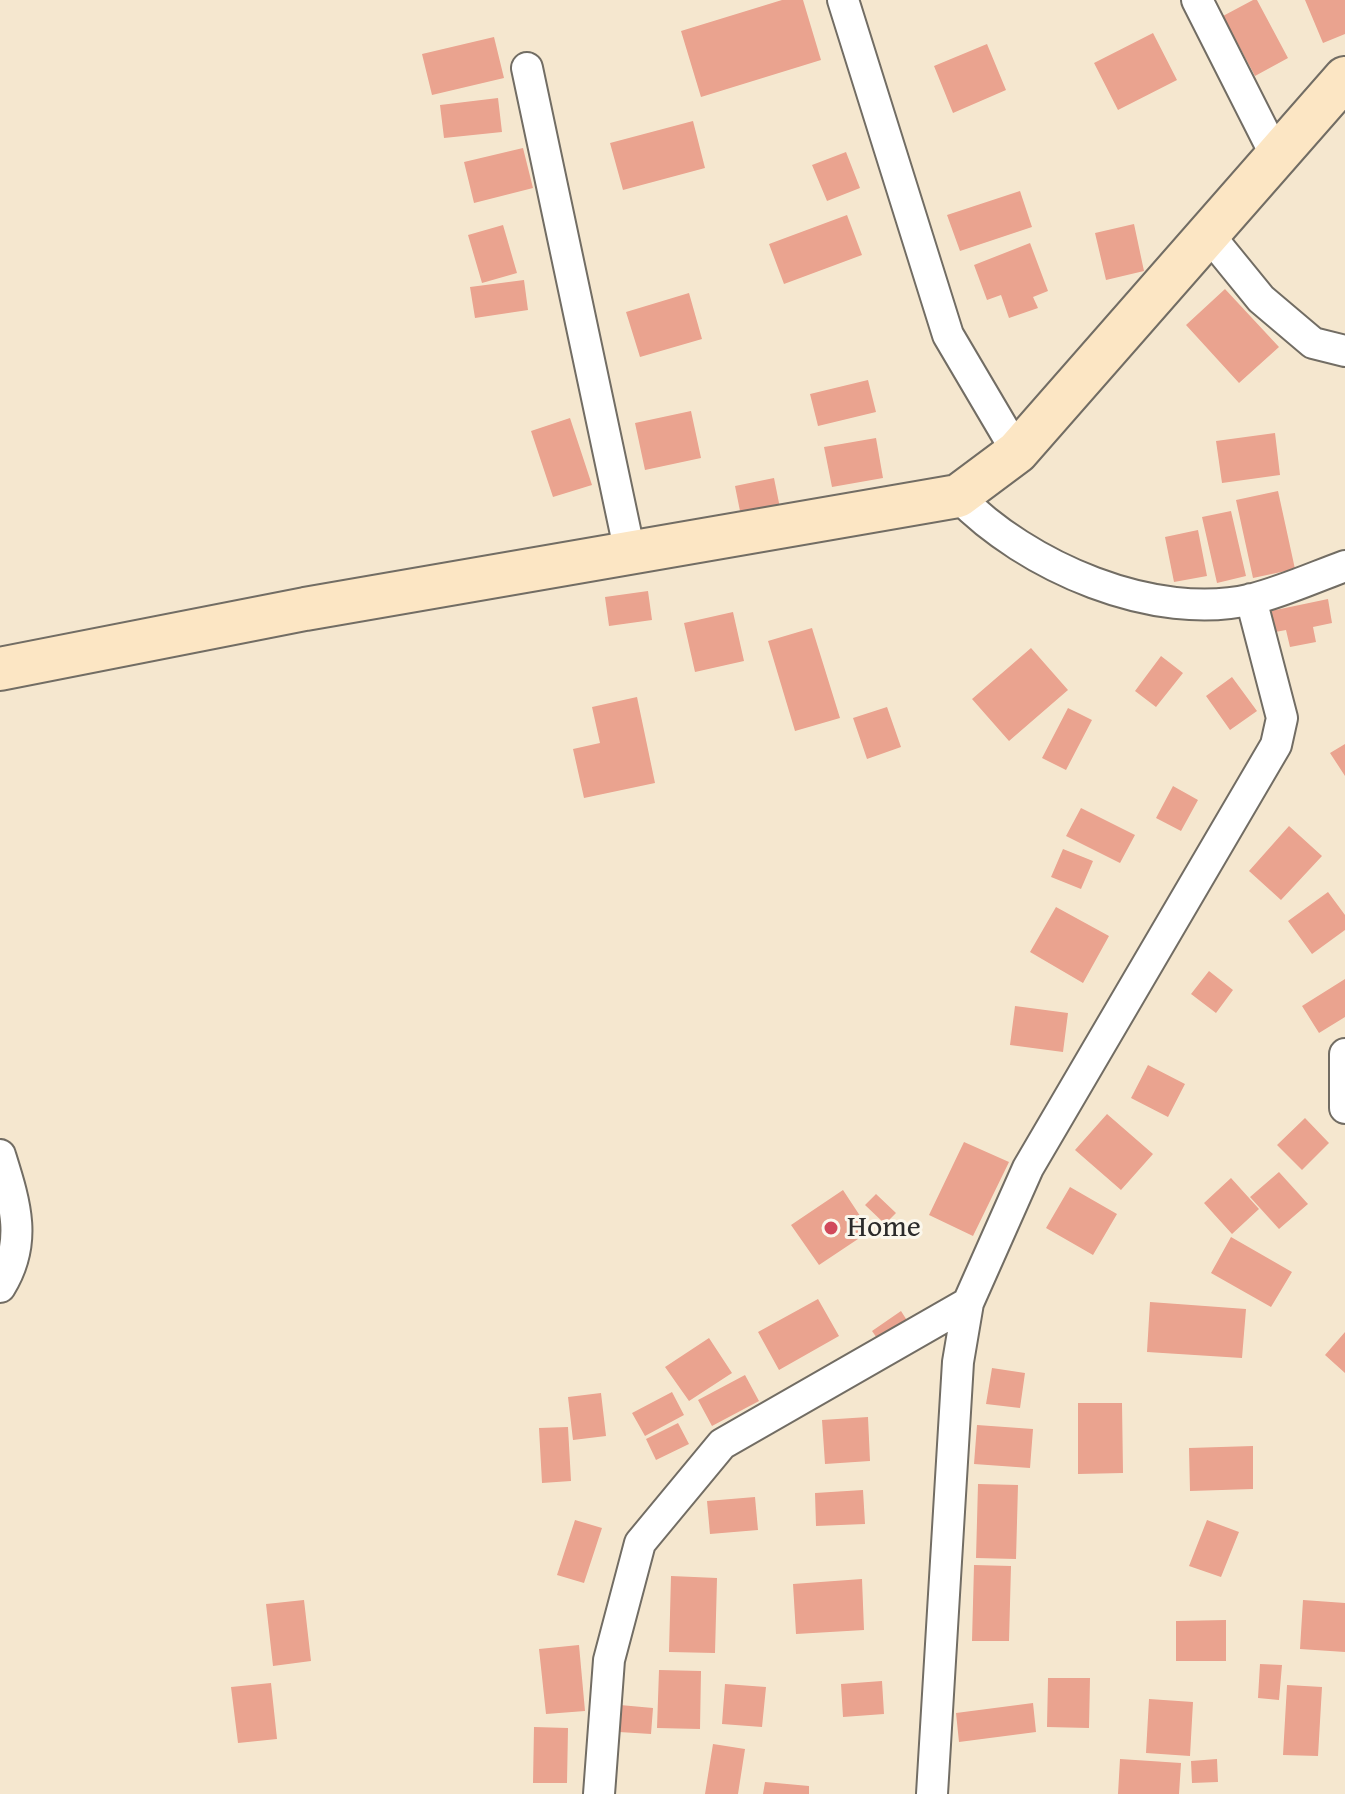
<!DOCTYPE html>
<html>
<head>
<meta charset="utf-8">
<style>
  body { margin:0 }
  canvas { display:block; background:#f5e7cf }
</style>
</head>
<body>
<canvas width="1345" height="1794"></canvas>
<script>
const c = document.querySelector('canvas').getContext('2d');
c.lineJoin = 'round';
function fill(path, color) {
  c.fillStyle = color;
  c.fill(path, 'evenodd');
}
function strokePath(path, color, width, dash) {
  c.strokeStyle = color;
  c.lineWidth = width;
  c.lineCap = dash ? 'butt' : 'round';
  c.setLineDash(dash || []);
  c.stroke(path);
}
function drawText(font, color, halo, rows, align = 'center') {
  c.font = font + ' "Gentium Book Plus",serif';
  c.lineWidth = 6;
  c.setLineDash([]);
  c.textBaseline = 'middle';
  c.strokeStyle = halo;
  c.fillStyle = color;
  for (const [text, x, y, turn = 0] of rows) {
    c.save();
    c.translate(x, y);
    c.rotate((+turn || 0) * Math.PI / 180);
    c.textAlign = isNaN(turn) ? turn : align;
    if (halo) c.strokeText(text, 0, 0);
    c.fillText(text, 0, 0);
    c.restore();
  }
}
fill(new Path2D(`
  M782,0H803L821,60L701,97L681,31Z
  M1253,0H1257L1288,58L1255,76L1223,16Z
  M1305,0H1345V34L1323,43Z
  M1153,33L1177,80L1118,110L1094,63Z
  M494,37L504,78L432,95L422,54Z
  M987,44L1006,90L953,113L934,66Z
  M498,98L502,132L444,138L440,105Z
  M693,121L705,168L623,190L610,143Z
  M523,148L533,188L474,203L464,162Z
  M846,152L860,188L827,201L812,165Z
  M1020,191L1032,227L960,251L947,215Z
  M847,215L862,255L784,284L769,244Z
  M1134,224L1144,271L1106,280L1095,233Z
  M503,225L517,273L482,283L468,235Z
  M1030,243L1048,291L1033,297L1038,308L1009,318L1001,295L987,300L974,265Z
  M524,280L528,310L475,318L470,287Z
  M1225,289L1279,347L1239,383L1186,325Z
  M689,293L702,339L640,357L626,312Z
  M868,380L876,412L818,426L810,394Z
  M691,411L701,458L645,470L635,423Z
  M570,418L592,485L553,497L531,431Z
  M1275,433L1280,475L1222,483L1216,441Z
  M876,438L883,478L832,487L824,447Z
  M774,478L781,513L742,521L735,486Z
  M1278,491L1295,569L1253,578L1236,500Z
  M1231,511L1246,576L1217,583L1202,517Z
  M1198,530L1207,576L1174,582L1165,537Z
  M648,591L652,620L609,626L605,597Z
  M1328,599L1332,623L1313,627L1316,642L1290,647L1286,630L1270,633L1266,612Z
  M733,612L744,661L695,672L684,623Z
  M812,628L840,718L795,731L768,641Z
  M1031,648L1068,690L1009,741L972,699Z
  M1161,656L1183,673L1156,707L1135,691Z
  M1232,677L1257,711L1230,730L1206,696Z
  M637,697L655,783L584,798L573,749L600,743L592,707Z
  M887,707L901,747L867,759L853,718Z
  M1068,708L1092,720L1066,770L1042,758Z
  M1345,744V776L1330,753Z
  M1173,786L1198,800L1181,831L1156,818Z
  M1081,808L1135,835L1120,863L1066,836Z
  M1289,826L1322,856L1281,900L1249,871Z
  M1063,849L1093,861L1081,889L1051,877Z
  M1328,892L1345,915V930L1312,954L1288,921Z
  M1056,907L1109,936L1083,983L1030,952Z
  M1209,971L1233,990L1216,1013L1191,994Z
  M1345,979V1017L1319,1033L1302,1006Z
  M1015,1006L1068,1013L1063,1052L1010,1045Z
  M1148,1065L1185,1084L1168,1117L1131,1098Z
  M1107,1114L1153,1154L1121,1190L1075,1150Z
  M1305,1118L1329,1143L1302,1170L1277,1145Z
  M964,1142L1009,1162L973,1236L929,1215Z
  M1279,1172L1308,1204L1279,1229L1250,1197Z
  M1231,1178L1259,1209L1232,1234L1204,1203Z
  M1070,1187L1117,1214L1093,1255L1046,1228Z
  M843,1190L870,1231L819,1265L791,1225Z
  M876,1194L896,1213L885,1224L865,1205Z
  M1231,1237L1292,1272L1271,1307L1211,1273Z
  M818,1299L839,1336L779,1370L758,1332Z
  M1150,1302L1246,1309L1242,1358L1147,1352Z
  M901,1311L908,1322L879,1341L872,1331Z
  M1345,1332V1373L1325,1355Z
  M709,1338L732,1373L689,1401L665,1367Z
  M992,1368L1025,1373L1020,1408L986,1404Z
  M745,1375L759,1401L712,1426L698,1400Z
  M672,1392L684,1415L645,1436L632,1413Z
  M601,1393L606,1436L573,1440L568,1397Z
  M1078,1403H1122L1123,1473L1078,1474Z
  M868,1417L870,1461L825,1464L822,1420Z
  M678,1423L689,1444L656,1460L646,1439Z
  M977,1425L1033,1429L1030,1468L974,1464Z
  M568,1427L571,1481L542,1483L539,1428Z
  M1253,1446V1489L1190,1491L1189,1448Z
  M978,1484L1018,1485L1016,1559L976,1558Z
  M863,1490L865,1524L816,1526L815,1493Z
  M755,1497L758,1530L710,1534L707,1501Z
  M575,1520L602,1528L584,1583L557,1575Z
  M1207,1520L1239,1532L1221,1577L1189,1566Z
  M974,1565L1011,1566L1009,1641H972Z
  M671,1576L717,1578L715,1653L669,1652Z
  M862,1579L864,1630L796,1634L793,1584Z
  M304,1600L311,1661L273,1666L266,1604Z
  M1303,1600L1345,1603V1652L1300,1649Z
  M1226,1620V1661H1176V1621Z
  M579,1645L585,1711L546,1714L539,1649Z
  M1260,1664L1282,1665L1279,1700L1258,1698Z
  M659,1670L701,1671L700,1729L657,1728Z
  M1048,1678H1090L1089,1728L1047,1727Z
  M882,1681L884,1714L843,1717L841,1684Z
  M271,1683L277,1739L238,1743L231,1687Z
  M725,1684L766,1687L762,1727L722,1724Z
  M1287,1685L1322,1687L1318,1756L1283,1755Z
  M1149,1699L1193,1702L1190,1756L1146,1753Z
  M1033,1703L1036,1732L959,1742L956,1713Z
  M620,1705L653,1708L651,1734L619,1732Z
  M534,1727L568,1728L567,1783H533Z
  M713,1744L745,1749L738,1794H705Z
  M1120,1759L1181,1763L1179,1794H1118Z
  M1217,1759L1218,1782L1192,1783L1191,1761Z
  M765,1782L809,1786V1794H763Z`), '#eaa38f');
const street = new Path2D(`
  M843,0L948,335L1017,452
  M1197,0L1276,156
  M527,68L630,553
  M1208,234L1261,299L1313,343L1345,351
  M958,496C1025,566 1155,623 1253,599C1284,591 1315,577 1345,566
  M1345,1054V1108
  M0,1155C15,1203 28,1242 0,1287
  M599,1794L609,1660L640,1543L722,1444L968,1303
  M932,1794L958,1362L968,1303L1028,1168L1276,745L1282,718L1251,599`);
const secondary = new Path2D(`
  M0,669L305,609L958,496L1017,452L1345,78`);
strokePath(street, '#726d64', 34);
strokePath(secondary, '#726d64', 46);
strokePath(street, '#fff', 30);
strokePath(secondary, '#fce6c4', 42);
for (const [x, y, r, color] of [
  [831,1228,8,"#d1495b"]
]) {
  const dot = new Path2D();
  dot.arc(x, y, r, 0, 2 * Math.PI);
  c.fillStyle = color;
  c.fill(dot);
  strokePath(dot, '#fbf7ec', 3);
}
drawText('30px', '#2b2b2b', '#fbf7ec', [
  ["Home",847,1228]
], 'left');
</script>
</body>
</html>
